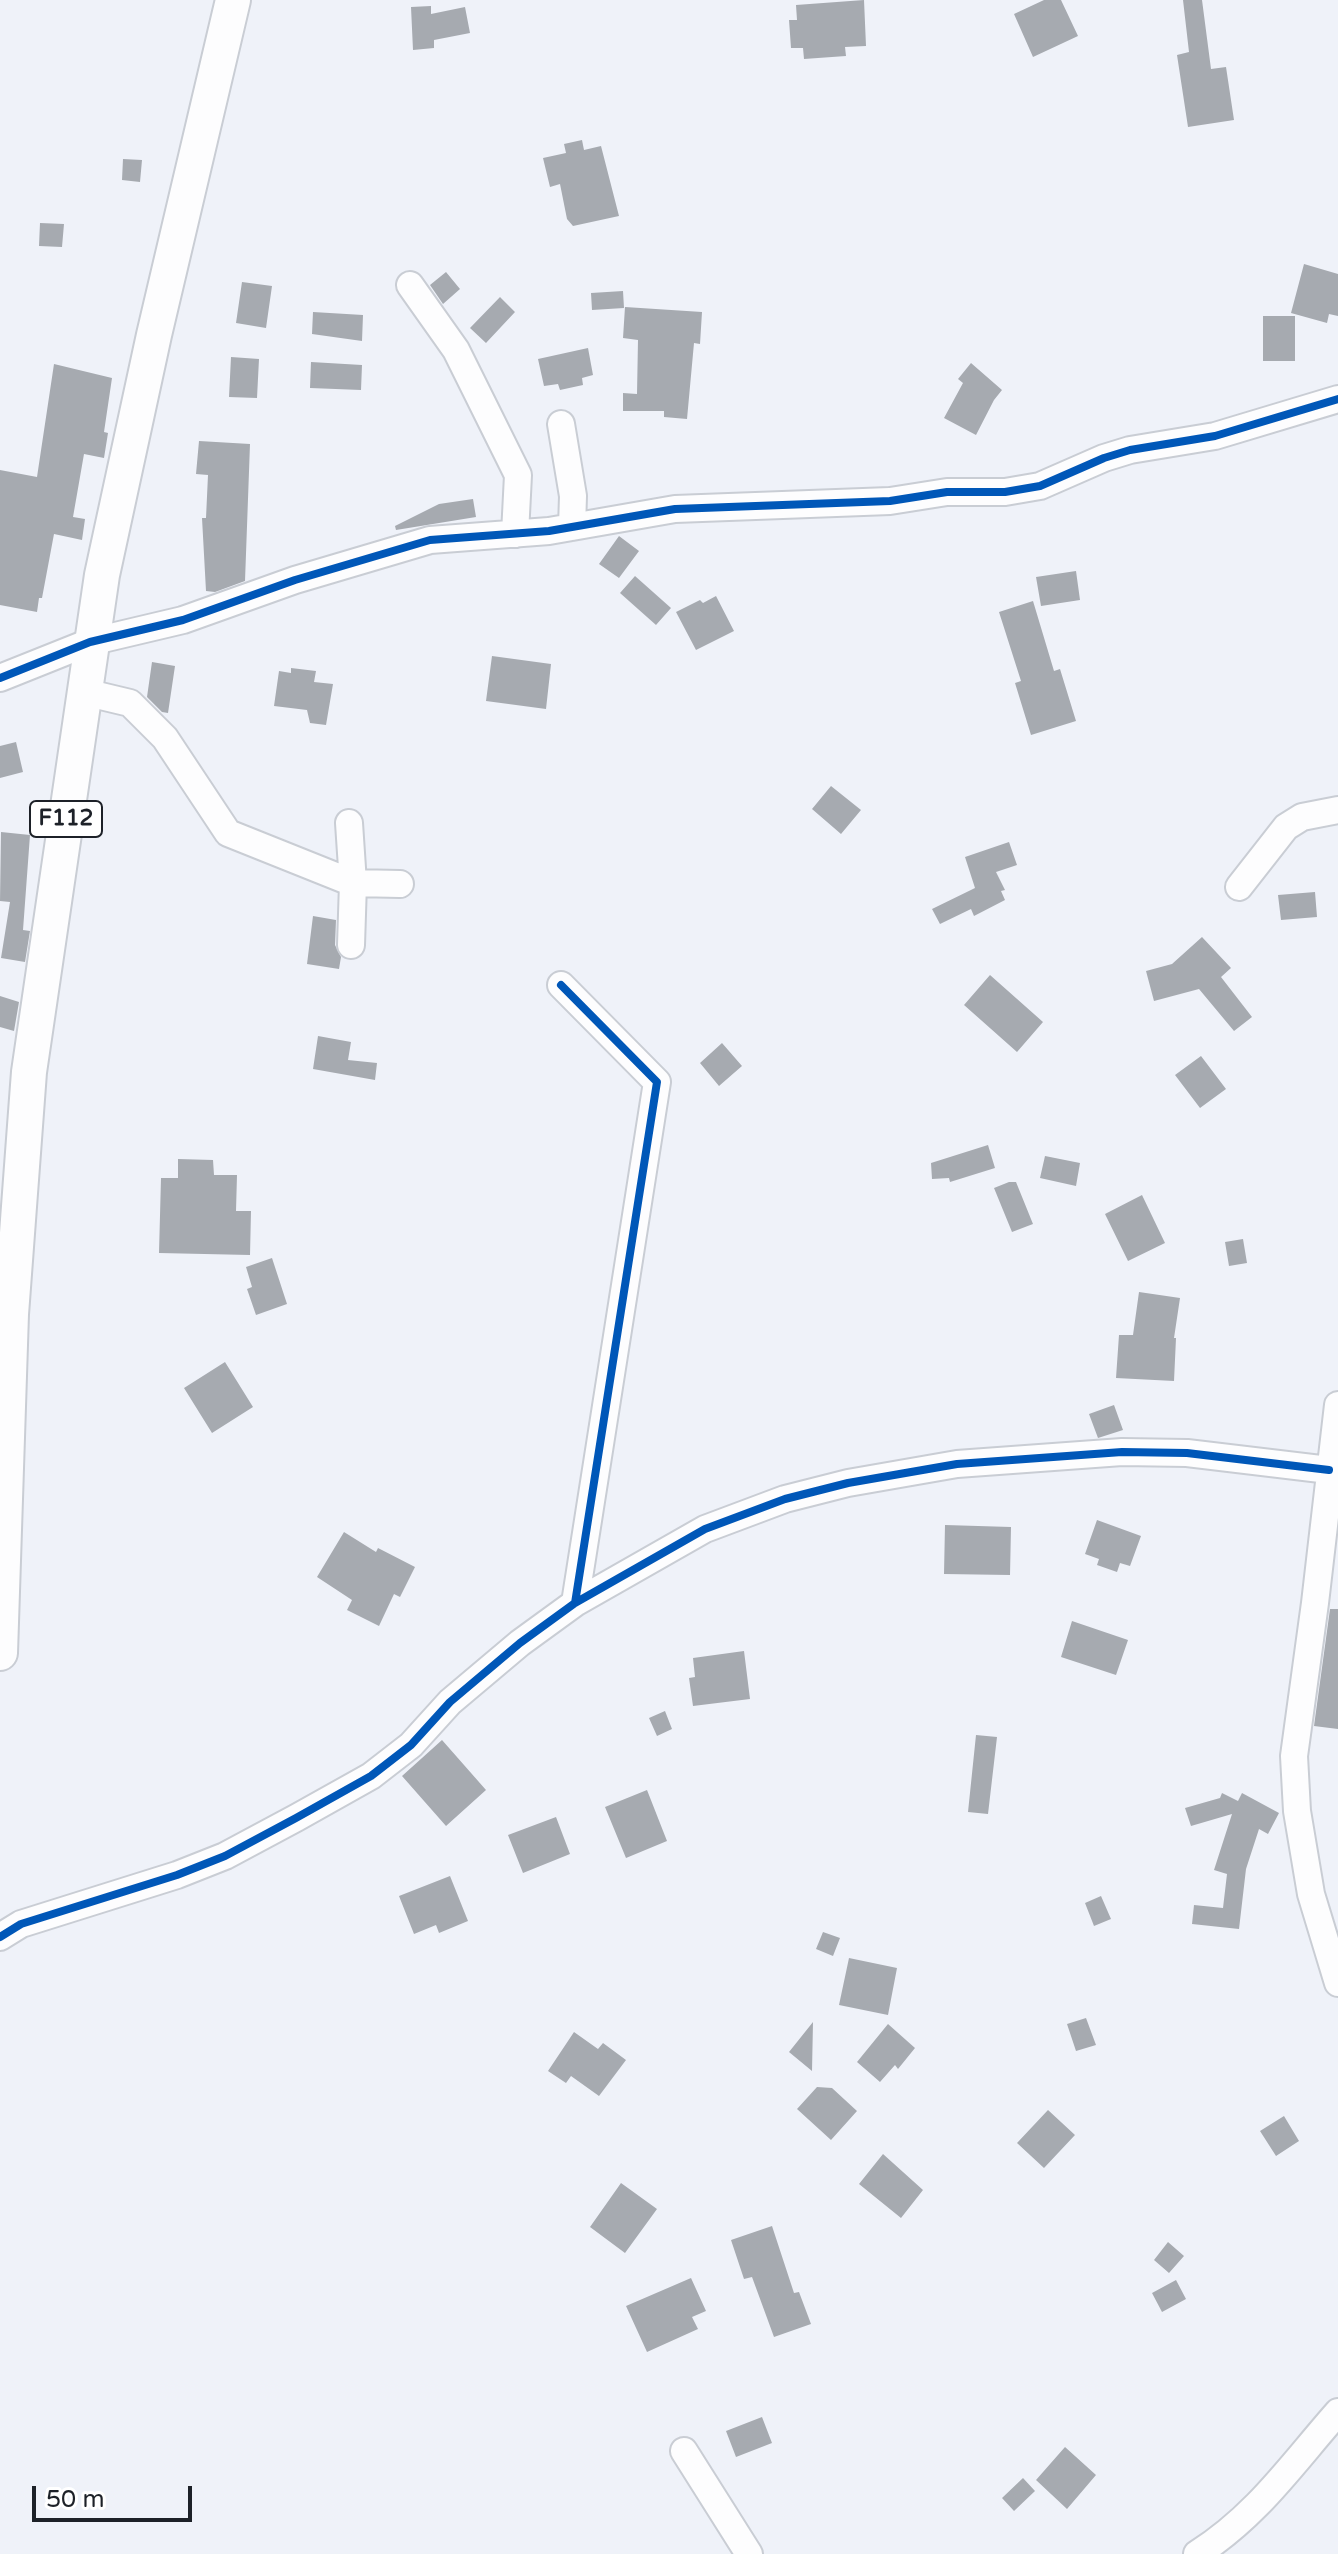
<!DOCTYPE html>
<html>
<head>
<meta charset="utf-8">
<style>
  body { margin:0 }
  #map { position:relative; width:1338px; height:2554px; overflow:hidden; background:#eff2f9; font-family:"Varela Round",sans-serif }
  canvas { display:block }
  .scale { position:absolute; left:32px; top:2486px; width:160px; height:36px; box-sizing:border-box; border:4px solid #1d2128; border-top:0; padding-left:10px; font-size:24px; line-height:28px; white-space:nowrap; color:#1d2128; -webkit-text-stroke:6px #fff; paint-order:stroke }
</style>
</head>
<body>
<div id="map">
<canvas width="1338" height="2554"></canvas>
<div class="scale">50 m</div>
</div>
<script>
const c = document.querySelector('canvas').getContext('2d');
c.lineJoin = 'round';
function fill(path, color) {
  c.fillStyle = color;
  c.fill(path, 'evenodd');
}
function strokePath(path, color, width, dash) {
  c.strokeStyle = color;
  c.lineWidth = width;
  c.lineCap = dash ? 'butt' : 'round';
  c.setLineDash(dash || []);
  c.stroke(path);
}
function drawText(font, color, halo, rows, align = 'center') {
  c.font = font + ' "Varela Round",sans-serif';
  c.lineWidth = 6;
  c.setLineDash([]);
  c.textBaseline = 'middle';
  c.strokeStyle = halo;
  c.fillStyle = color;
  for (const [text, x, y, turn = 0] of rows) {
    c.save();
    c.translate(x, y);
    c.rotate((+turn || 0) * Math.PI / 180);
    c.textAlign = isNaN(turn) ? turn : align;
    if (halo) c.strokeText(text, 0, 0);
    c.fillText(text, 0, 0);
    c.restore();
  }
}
fill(new Path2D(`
  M864,0L866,46L845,47L846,56L804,59L803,48H791L789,20H797L796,5Z
  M1044,0H1061L1078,36L1033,57L1014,14Z
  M1183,0H1202L1211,69L1226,67L1234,120L1188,127L1177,55L1189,52Z
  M431,6V14L465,7L470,33L434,40V48L413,50L411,7Z
  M582,140L584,150L601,146L619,216L573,226L567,219L560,184L550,187L543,158L566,153L564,144Z
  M123,159L142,160L140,182L122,180Z
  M40,223L64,224L62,247L39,246Z
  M1304,264L1338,274V316L1329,314L1327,323L1291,313Z
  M446,272L460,289L443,304L430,285Z
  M242,282L272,286L266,328L236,323Z
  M623,291L624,308L592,310L591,293Z
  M500,297L515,312L486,343L470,328Z
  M625,307L702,312L700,344L694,343L687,419L664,417V411H623V393L637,394L638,340L623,338Z
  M313,312L363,315L362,341L312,334Z
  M1263,316H1295V361H1263Z
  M588,348L593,375L582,378L583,385L560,390L558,384L544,386L538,359Z
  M231,357L259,359L257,398L229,397Z
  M311,362L362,365L361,390L310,388Z
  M971,363L1002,390L994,400L976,435L944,418L963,383L958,379Z
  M54,364L112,378L104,432L108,433L104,458L84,454L73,517L85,519L82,540L54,534L42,598H39L37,612L0,605V470L37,477Z
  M199,441L250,444L245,581L215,592L206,591L202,518H206L208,475L196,474Z
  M473,499L476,517L396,530L395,526L439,504Z
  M619,536L639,551L619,578L599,564Z
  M1076,571L1080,600L1041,606L1036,577Z
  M635,576L671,608L656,625L620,593Z
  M716,596L734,631L696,650L676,612L700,600L703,603Z
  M1033,601L1054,671L1060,669L1076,721L1031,735L1015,683L1021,681L999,612Z
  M492,656L551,664L546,709L486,701Z
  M152,662L175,666L168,713L162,712L147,697Z
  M291,668L316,671L314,682L333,684L326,725L310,723L307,710L274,706L279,671L291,673Z
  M16,742L23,772L0,778V746Z
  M831,786L861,810L841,834L812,809Z
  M1,832L30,835L23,930L30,931L25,962L1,958L10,902L0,901Z
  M1009,842L1017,865L996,872L1005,890L1001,891L1005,900L974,916L971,909L940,924L932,909L975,888L965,857Z
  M1315,892L1317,917L1281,920L1278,895Z
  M313,916L336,920L335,945L341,957L339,969L307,964Z
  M1202,937L1231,968L1221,977L1252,1017L1234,1031L1199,989L1154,1001L1146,971L1172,964Z
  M990,975L1043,1022L1017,1052L964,1005Z
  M0,996L19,1002L14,1031L0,1027Z
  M318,1036L351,1042L348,1060L377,1063L375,1080L313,1069Z
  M722,1043L742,1066L719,1086L700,1063Z
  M1201,1056L1226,1089L1200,1108L1175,1075Z
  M988,1145L995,1168L950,1182L949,1178L932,1179L931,1163Z
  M1045,1156L1080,1163L1076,1186L1040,1178Z
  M178,1159L213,1160L214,1175H237L236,1211H251L250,1255L159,1253L161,1178H178Z
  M1009,1182H1016L1033,1224L1012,1232L994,1188Z
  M1142,1195L1165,1243L1128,1261L1105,1214Z
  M1243,1239L1247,1263L1229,1266L1225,1242Z
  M272,1258L287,1304L256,1315L247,1289L252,1287L246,1267Z
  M1139,1292L1180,1298L1174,1338H1176L1174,1381L1116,1378L1119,1335H1133Z
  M225,1362L253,1407L212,1433L184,1388Z
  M1114,1405L1123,1430L1098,1438L1089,1414Z
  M1097,1520L1141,1536L1130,1566L1120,1563L1117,1572L1097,1565L1099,1559L1085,1554Z
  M945,1525L1011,1527L1010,1575L944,1574Z
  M344,1532L376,1552L378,1548L415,1567L400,1597L394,1594L379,1626L347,1610L352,1600L317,1577Z
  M1330,1609H1338V1729L1314,1726Z
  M1072,1621L1128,1640L1116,1675L1061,1657Z
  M744,1651L750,1699L693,1706L689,1678L695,1677L693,1658Z
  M665,1711L672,1729L657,1736L649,1718Z
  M976,1735L997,1737L988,1814L968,1812Z
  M442,1740L486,1790L446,1826L402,1776Z
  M647,1790L667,1841L626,1858L605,1807Z
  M1222,1793L1238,1801L1242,1793L1279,1813L1268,1834L1259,1829L1246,1869L1239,1929L1192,1924L1194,1905L1223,1908L1227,1874L1214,1870L1232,1814L1191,1826L1185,1808L1220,1798Z
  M556,1817L570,1854L523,1873L508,1835Z
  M450,1876L468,1921L439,1933L436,1925L414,1934L399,1896Z
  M1101,1896L1111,1919L1094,1926L1085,1903Z
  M823,1932L840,1938L833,1956L816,1949Z
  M849,1958L897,1968L888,2015L839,2005Z
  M1086,2018L1096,2045L1076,2051L1067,2024Z
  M813,2022L812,2071L789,2052Z
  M888,2024L915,2048L898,2069L895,2065L880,2082L857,2062Z
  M574,2032L598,2049L603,2043L626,2060L599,2096L571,2076L566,2083L548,2071Z
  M817,2087L832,2088L857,2111L831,2140L797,2109Z
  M1048,2110L1075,2135L1044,2168L1017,2143Z
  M1284,2116L1299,2141L1276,2156L1260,2131Z
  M883,2154L923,2190L901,2218L859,2184Z
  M621,2183L657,2209L625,2253L590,2227Z
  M772,2226L794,2293L799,2292L811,2324L774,2337L752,2277L744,2279L731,2240Z
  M1168,2242L1184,2256L1169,2273L1154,2260Z
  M691,2278L706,2311L692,2317L698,2329L647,2352L626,2306Z
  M1176,2280L1186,2299L1162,2312L1152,2293Z
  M762,2417L772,2443L736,2457L726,2431Z
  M1065,2447L1096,2475L1067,2509L1036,2480Z
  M1023,2478L1035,2491L1014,2511L1002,2498Z`), '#a6aab0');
const minor = new Path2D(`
  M410,285L456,350L518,475L515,534
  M561,424L573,496L572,527
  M0,678L90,642L183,620L295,580L430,540L549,531L675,509L890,501L947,492H1005L1040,486L1104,458L1130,450L1215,436L1338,399
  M84,692L130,703L165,738L228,833L353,883L400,884
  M349,823L353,883L351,945
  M1239,887L1286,827L1302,817L1338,810
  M561,985L657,1082L575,1603
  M1338,1405L1315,1603L1294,1756L1297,1811L1311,1894L1338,1983
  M0,1937L21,1924L177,1875L225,1856L296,1818L371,1776L411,1745L450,1702L520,1643L575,1603L705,1529L785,1499L848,1483L957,1464L1122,1452L1187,1453L1329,1470
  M684,2451L749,2554
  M1197,2554C1257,2516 1292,2464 1338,2412`);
const major = new Path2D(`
  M0,1653L11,1314L29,1072L102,575L154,335L233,0`);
strokePath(minor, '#c9cdd4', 30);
strokePath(major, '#c9cdd4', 38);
strokePath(minor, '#fdfdfe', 26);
strokePath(major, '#fdfdfe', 34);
strokePath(new Path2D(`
  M0,678L90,642L183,620L295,580L430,540L549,531L675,509L890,501L947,492H1005L1040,486L1104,458L1130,450L1215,436L1338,399
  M561,985L657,1082L575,1603
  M0,1937L21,1924L177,1875L225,1856L296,1818L371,1776L411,1745L450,1702L520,1643L575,1603L705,1529L785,1499L848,1483L957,1464L1122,1452L1187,1453L1329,1470`), '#0057b8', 8);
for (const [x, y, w] of [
  [66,819,72]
]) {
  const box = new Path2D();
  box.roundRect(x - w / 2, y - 18, w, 36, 6);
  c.fillStyle = '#fff';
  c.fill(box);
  strokePath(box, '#1d2128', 2);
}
drawText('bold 22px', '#1d2128', null, [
  ["F112",66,819]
]);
</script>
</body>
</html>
